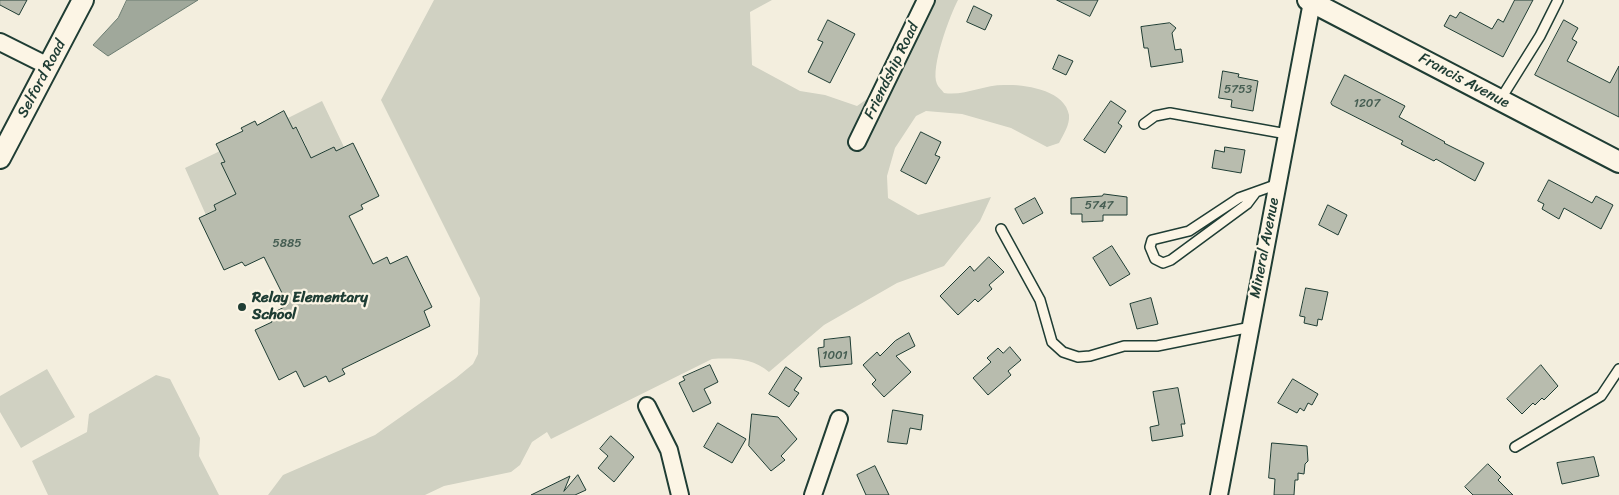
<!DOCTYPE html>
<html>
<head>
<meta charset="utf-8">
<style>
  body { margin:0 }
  canvas { display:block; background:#f3eede }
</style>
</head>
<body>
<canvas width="1619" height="495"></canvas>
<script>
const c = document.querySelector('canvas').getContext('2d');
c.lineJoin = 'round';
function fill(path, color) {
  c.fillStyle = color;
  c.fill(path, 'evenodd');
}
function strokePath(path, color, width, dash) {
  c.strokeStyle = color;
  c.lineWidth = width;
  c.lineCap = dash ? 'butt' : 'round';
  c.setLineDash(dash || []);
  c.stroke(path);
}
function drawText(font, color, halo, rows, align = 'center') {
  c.font = font + ' Sriracha,sans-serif';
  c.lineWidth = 4.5;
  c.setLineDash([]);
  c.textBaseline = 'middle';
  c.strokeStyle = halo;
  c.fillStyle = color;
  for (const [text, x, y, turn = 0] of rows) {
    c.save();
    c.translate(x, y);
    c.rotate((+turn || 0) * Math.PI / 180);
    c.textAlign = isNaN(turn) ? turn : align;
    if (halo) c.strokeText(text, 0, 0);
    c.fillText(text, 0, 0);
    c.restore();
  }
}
fill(new Path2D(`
  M434,0H772L750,12L752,65L800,91L825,95L857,106L867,99L934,0H958C950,15 930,68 937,84C938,87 942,90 944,93C965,96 983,85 1004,85C1025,84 1065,90 1069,115C1070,125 1063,135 1059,143L1047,147L1011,128L962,114L926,111L916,116L895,148L887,176L888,198L918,215L991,197L980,221L944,266L897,283L824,325L769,372C753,358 732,358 712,359L551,439L547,432L532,442L520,465L511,472L444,486L425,495H268L283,475L375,435L456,378L473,364L478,354L480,298L381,100Z
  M322,101L344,147L336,151L333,147L313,157L303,168L306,146L297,127L293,129L288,118Z
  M220,151L225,162L222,163L249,194L234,196L214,205L216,210L206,215L185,168Z
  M47,369L75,417L21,448L0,412V396Z
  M156,375L170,379L200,438L199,456L219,495H48L32,461L87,432L89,414Z`), '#d0d1c2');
const water = new Path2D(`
  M127,0H198L108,56L93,45L118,18Z`);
fill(water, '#a0a89b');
strokePath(water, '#6c7d72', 1);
const building = new Path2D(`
  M0,0H27L19,15L0,5Z
  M1057,0H1098L1090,16Z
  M1515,0H1533L1503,57L1444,26L1450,15L1456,18L1460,12L1492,29L1498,19L1503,22Z
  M974,6L992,15L985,30L967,22Z
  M828,20L855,34L830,83L808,72L823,42L818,40Z
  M1564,20L1578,28L1572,39L1577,42L1567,61L1610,83L1619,66V117L1535,75Z
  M1170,23L1176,28L1172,33L1175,50L1181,49L1183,62L1151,67L1148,48H1144L1141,27Z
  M1059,55L1073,61L1066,75L1053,69Z
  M1223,71L1239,74L1238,77L1258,81L1253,111L1231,107L1232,100L1219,98Z
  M1345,75L1405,106L1399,117L1445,142L1444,143L1484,163L1475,181L1436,159L1434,161L1401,144L1403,141L1332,105L1331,103Z
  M1111,101L1126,111L1118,123L1122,126L1105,153L1084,140Z
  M284,111L293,129L296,127L311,158L334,147L336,151L353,143L379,196L361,205L363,209L349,216L373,264L387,257L390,264L407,256L432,307L424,311L430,326L342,369L345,374L329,382L326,376L304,387L296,371L279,380L255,330L272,322L269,315L288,305L264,257L245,266L242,262L224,270L199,218L216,210L214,205L236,194L221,163L225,162L216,144L243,131L241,128L255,121L257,125Z
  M921,132L941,142L935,155L940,157L926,184L901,171Z
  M1225,147L1245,150L1241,173L1212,168L1215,150L1224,152Z
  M1549,180L1592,203L1596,196L1613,205L1601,229L1564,208L1559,219L1542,209L1544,204L1538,201Z
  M1104,194L1127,197V215H1103V221L1082,222V214H1071V198L1102,196Z
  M1035,198L1043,213L1023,224L1015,209Z
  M1328,205L1347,215L1338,235L1319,225Z
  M1112,246L1130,274L1110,286L1093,258Z
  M989,257L1004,272L989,285L992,289L978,302L975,299L958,315L940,296L970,266L974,271Z
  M1306,288L1328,292L1322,320L1318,319L1317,326L1304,323L1305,317L1300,316Z
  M1151,298L1158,324L1137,329L1130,304Z
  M909,333L915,346L896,356L911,372L884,397L872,384L876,380L863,365L877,352L880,356L895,341Z
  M850,337L852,364L820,367L818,348L824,347V340Z
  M1010,347L1021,360L1008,371L1011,375L988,395L973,378L991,362L987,358L998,348L1003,353Z
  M710,365L718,382L704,389L711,403L693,412L679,383L685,380L683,377Z
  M1541,365L1558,386L1544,400L1542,398L1535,405L1533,403L1522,414L1507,399Z
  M786,367L802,378L794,390L799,393L789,407L769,394Z
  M1293,379L1318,394L1312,405L1308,403L1304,411L1300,408L1297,413L1278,403Z
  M1178,388L1185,424H1181L1183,436L1152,441L1150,427L1159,425L1153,392Z
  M893,410L923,415L921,430L910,428L907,444L888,442Z
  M752,414L778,417L797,439L781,456L785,460L771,471L749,446Z
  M718,423L746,439L732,463L704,447Z
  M611,436L634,457L614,482L598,468L608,456L600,449Z
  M1272,443L1307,446L1308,461L1305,464L1304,474L1298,473V480H1295L1294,495H1274L1275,479L1269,478Z
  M1594,457L1599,476L1562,484L1557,463Z
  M1488,464L1501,477L1498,480L1513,495H1473L1465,487Z
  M875,466L889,495H866L857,475Z
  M578,475L586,490L575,495H531L570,476L564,491Z`);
fill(building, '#b8bcae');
strokePath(building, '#1f3d34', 1);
const service = new Path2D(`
  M1500,100L1540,36L1558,0
  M1144,124L1155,116L1170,113L1287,134
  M1256,192L1247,204L1171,260L1163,263L1155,259L1150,247L1152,240L1189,231L1239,198L1278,184
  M1001,229L1040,300L1052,342L1063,352L1078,357L1090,356L1124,346H1157L1251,327
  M1515,447L1601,396L1619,369`);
const minor = new Path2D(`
  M0,42L48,66
  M857,142L926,0
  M647,406L669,450L680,495
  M813,495L839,419
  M1219,495L1312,2`);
const tertiary = new Path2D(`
  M1308,0L1619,162
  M0,158L83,0`);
strokePath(service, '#1f3d34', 12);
strokePath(minor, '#1f3d34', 20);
strokePath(tertiary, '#1f3d34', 24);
strokePath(service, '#fcf5e5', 9);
strokePath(minor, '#fcf5e5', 16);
strokePath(tertiary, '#fcf5e5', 20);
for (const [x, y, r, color] of [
  [242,307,5,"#1f3d34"]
]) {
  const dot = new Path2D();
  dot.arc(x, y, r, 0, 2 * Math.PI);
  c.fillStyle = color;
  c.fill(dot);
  strokePath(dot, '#fcf5e5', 2);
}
drawText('12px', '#455d52', null, [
  ["5753",1238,90],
  ["1207",1367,104],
  ["5747",1099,206],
  ["5885",287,244],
  ["1001",835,356]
]);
drawText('15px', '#1f3d34', '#fcf5e5', [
  ["Friendship Road",892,71,-64],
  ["Selford Road",42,79,-62],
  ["Francis Avenue",1464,81,28],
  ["Mineral Avenue",1265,248,-79]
]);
drawText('bold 15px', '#1f3d34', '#fcf5e5', [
  ["Relay Elementary",252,298],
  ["School",252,315]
], 'left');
</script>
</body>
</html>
